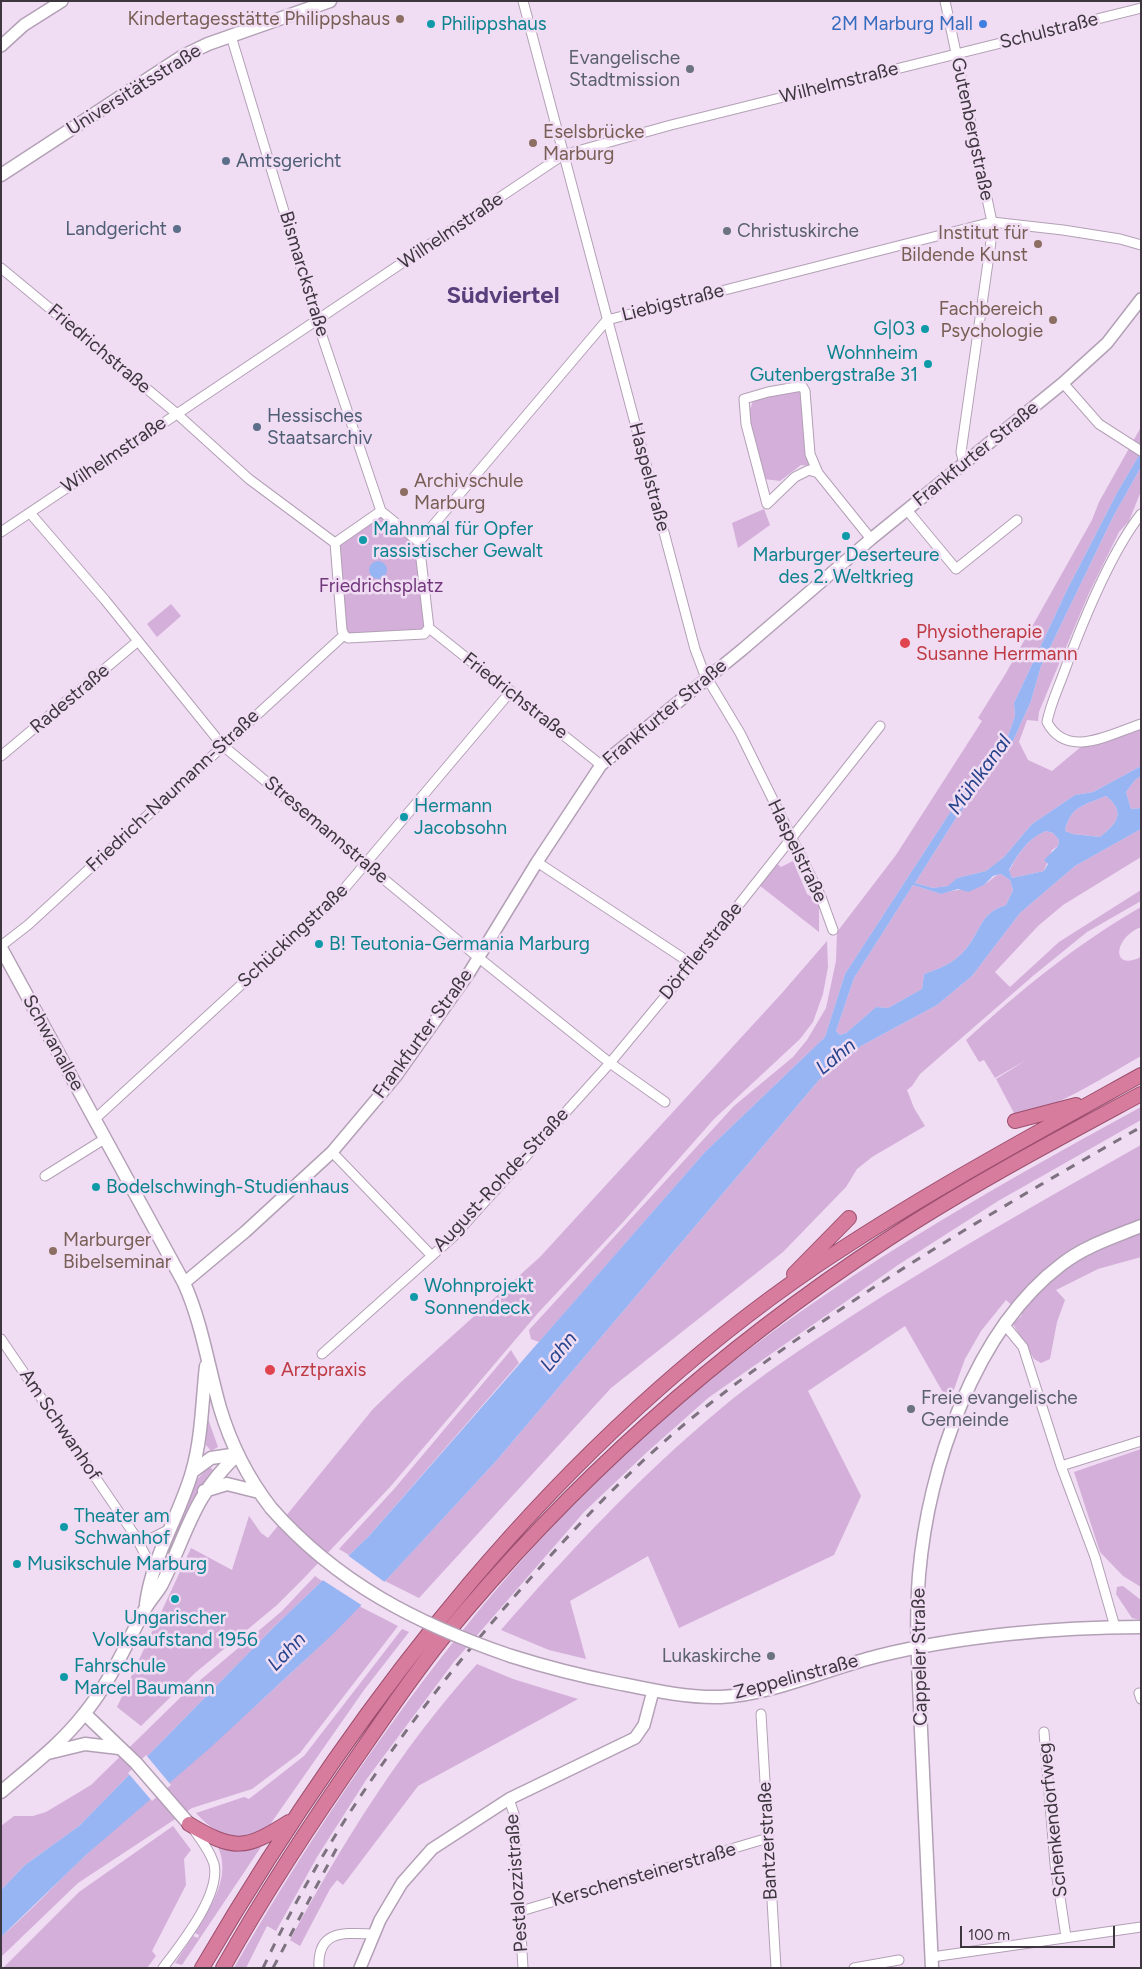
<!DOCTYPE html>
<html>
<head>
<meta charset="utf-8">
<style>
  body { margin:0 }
  #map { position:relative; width:1142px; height:1969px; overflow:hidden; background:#f0dcf3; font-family:Figtree,sans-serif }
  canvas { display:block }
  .frame { position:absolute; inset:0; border:2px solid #3e363f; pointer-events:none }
  .scale { position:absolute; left:960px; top:1926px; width:155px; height:22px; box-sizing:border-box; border:2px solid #3e363f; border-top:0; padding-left:6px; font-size:15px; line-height:18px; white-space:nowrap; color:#3e363f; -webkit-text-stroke:4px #f0dcf3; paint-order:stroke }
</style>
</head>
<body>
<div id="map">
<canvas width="1142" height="1969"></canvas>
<div class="frame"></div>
<div class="scale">100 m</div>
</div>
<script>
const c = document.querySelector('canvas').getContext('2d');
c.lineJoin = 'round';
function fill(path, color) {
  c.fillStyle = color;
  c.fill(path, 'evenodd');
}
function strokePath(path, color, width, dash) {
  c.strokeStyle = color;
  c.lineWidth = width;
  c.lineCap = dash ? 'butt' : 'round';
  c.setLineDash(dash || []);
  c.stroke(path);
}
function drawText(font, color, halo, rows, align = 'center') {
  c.font = font + ' Figtree,sans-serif';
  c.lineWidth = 5;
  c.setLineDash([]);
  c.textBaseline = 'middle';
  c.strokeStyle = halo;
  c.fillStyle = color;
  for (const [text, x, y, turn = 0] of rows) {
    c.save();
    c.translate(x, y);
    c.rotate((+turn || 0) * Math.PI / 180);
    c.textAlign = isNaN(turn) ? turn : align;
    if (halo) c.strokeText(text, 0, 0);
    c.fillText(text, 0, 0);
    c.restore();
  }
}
fill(new Path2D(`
  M794,389L804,394L812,466L801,465L780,481L764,479L748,415L753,401L767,395Z
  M1141,427V452L1118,491L1066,592L1014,703L1015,716L1008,736L998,741L986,757L845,974L825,1037L705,1152L539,1342L531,1339L529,1330L734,1106L793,1057L807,1040L826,1008L836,961L837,932L896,855L982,721L978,718L1006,673L1092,520L1099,502Z
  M1141,467V491L1129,521L1119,532L1089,593L1053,678L1039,712L1038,721L1027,720L1019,742L1028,760L1052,771L1082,746L1141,728V766L1093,792L1075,795L1032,824L1004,857L986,871L957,878L949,886L933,888L915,883L956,818L1013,741L1031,701L1041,666L1056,635L1113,517Z
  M764,509L770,525L738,548L732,523Z
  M381,513L417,543L427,627L423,633L347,636L338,544Z
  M171,604L181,616L157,637L147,624Z
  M1141,776V808L1131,809L1126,792L1135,780Z
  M1106,796C1127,813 1116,824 1100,837L1073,834L1065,831C1070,806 1085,805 1106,796Z
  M1141,829V857L1063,905L1038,926L995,972L1010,987L1059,942L1141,890V901L1087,932L1034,975L920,1074L912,1086L907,1090L914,1108L925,1126L872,1157L857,1169L846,1187L783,1252L611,1388L419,1598L385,1581L497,1460L819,1080L861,1046L937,1005L972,976L1020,913L1075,866Z
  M1046,831L1053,833L1059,840L1058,846L1052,850L1044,871L1012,878L1009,871C1019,853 1027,839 1046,831Z
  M793,861L807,894L819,902V932L759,885L776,863L781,867Z
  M1001,874L1010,880L1013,890L1006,905C979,913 981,932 965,950C953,964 940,968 924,974L922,989L888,1008L876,1007L846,1033L840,1035L836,1031L854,978L913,885L941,894C954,888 975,891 985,884C992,880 993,876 1001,874Z
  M1141,907V927C1113,938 1111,972 1141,957V1056C1110,1073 1048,1115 1014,1113L996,1079L1028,1059L995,1078L984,1060L979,1062L966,1040C1022,989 1075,945 1141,907Z
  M827,941L828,967L823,994L813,1022L800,1039L714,1119L624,1221L538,1313L390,1487L304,1578L277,1605L195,1673L141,1726L117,1707L191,1548L232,1570L249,1516L261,1533L268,1538L373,1409L401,1382L540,1257L782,993Z
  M1141,1107V1120L998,1201L898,1265L708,1398L646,1453L584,1512L453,1663L366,1780L317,1857L276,1931L267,1926L246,1968H234C355,1760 508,1545 695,1392C832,1279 985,1192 1141,1107Z
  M1141,1145V1257L1098,1269L1056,1290L1065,1300L1057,1322L1050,1359L1041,1363L1034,1359L1013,1324L1022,1315L1006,1300L981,1331L965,1359L949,1403L905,1326L808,1391L861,1496L834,1555L679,1628L648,1556L570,1601L586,1659L549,1650L501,1630C568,1553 639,1477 718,1411C759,1376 806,1346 850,1317C945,1256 1043,1200 1141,1145Z
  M511,1350L519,1363L369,1536L349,1555L339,1549L395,1488Z
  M207,1416L218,1447L211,1451L206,1445Z
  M1141,1449V1587L1123,1576L1100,1552L1074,1472Z
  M210,1467L213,1470L193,1499L167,1555L166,1553C177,1525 185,1485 210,1467Z
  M315,1576L322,1581L276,1625L79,1826L25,1865L1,1890V1826L14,1816H33L46,1812L91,1785L185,1693L282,1611Z
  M1123,1586L1141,1600V1620L1132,1618L1116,1594L1117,1587Z
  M359,1606L398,1626L300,1753L252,1789L192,1808L78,1883L1,1957V1937C32,1910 59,1880 88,1853C179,1771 275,1694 359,1606Z
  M402,1629L409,1632L364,1690L269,1826C238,1845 219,1838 196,1813L244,1797L249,1799L304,1756Z
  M477,1664L513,1679L578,1699L418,1786L343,1885L337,1880L330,1889L300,1946L290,1940C343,1842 402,1747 477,1664Z
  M173,1826L191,1850L184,1859L186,1885L152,1951L156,1956L147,1968H3L79,1892Z
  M217,1845L261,1847L182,1965L175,1963L193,1936L198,1938L199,1935L195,1933C210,1906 233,1877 217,1845Z`), '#d3afda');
fill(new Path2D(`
  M1141,452V467L1113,517L1056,635L1041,666L1031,701L1013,741L956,818L915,883L933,888L948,886L957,878L986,871L1004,857L1032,824L1075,795L1093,792L1141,766V776L1135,780L1126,792L1131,809L1141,808V829L1075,866L1020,913L972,976L937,1005L861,1046L819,1080L497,1460L388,1578L333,1634L210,1748L87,1854L1,1937V1890L25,1865L79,1826L276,1625L369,1536L705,1152L825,1037L845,974L986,757L998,741L1008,736L1015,716L1014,703L1066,592L1118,491ZM1106,796C1127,813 1116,824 1100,837L1073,834L1065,831C1070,806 1085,805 1106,796ZM1046,831L1053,833L1059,840L1058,846L1044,860L1048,864L1044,871L1012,878L1009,870C1019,853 1027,839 1046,831ZM1001,874L1010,880L1013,890L1006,905C979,913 981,932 965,950C953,964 940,968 924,974L922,989L888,1008L876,1007L846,1033L840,1035L836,1031L854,978L913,885L941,894L958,889L968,892L984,885L993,876Z
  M369 570a9 9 0 1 1 18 0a9 9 0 1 1-18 0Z`), '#98b5f3');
fill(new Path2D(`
  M346,1554L386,1583L363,1606L321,1579Z
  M146,1755L171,1785L152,1801L128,1773Z`), '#f0dcf3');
const minor = new Path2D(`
  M523,1L695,649L704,673L740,733L821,897L833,930
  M945,1L992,222V234L961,452L964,464
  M231,36L319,327L381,511
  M1,268L176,413L249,479L335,543
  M1063,383L1099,424L1141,451
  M818,473L809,470L795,477L767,504L746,424L744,399L768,392L802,386L805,391L810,454L818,473L871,539
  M907,510L956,569L1017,520
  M381,511L419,542L429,628L424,634L348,638L344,635L342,630L335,543Z
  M30,513L105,600L222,745L479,958L610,1063L665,1102
  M1141,514C1109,555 1081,626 1063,675C1057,691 1050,706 1047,722C1067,760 1110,734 1141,724
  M1,532L563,155L671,125L1141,8
  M419,542L607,320L992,222L1063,230L1120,239L1141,245
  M429,628L601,765
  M1,756L138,641
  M537,862L692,964
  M1,946L28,925L344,635
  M95,1119L339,895L511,691
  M332,1152L431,1255
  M45,1176L106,1138
  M1004,1324L1023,1347L1061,1466L1095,1557L1115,1627
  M1,1339L136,1537L153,1570
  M322,1354L453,1237L610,1063L692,964L880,726
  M1061,1466L1141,1441
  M136,1537L152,1538L170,1529
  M1139,1693L1141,1699
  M761,1714L776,1968
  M1044,1732L1055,1864L1066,1937
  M509,1799L514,1814L523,1968
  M521,1911L768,1838
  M932,1957L1141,1927
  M163,1968C181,1944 221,1895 214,1864C210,1851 202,1841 194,1830
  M319,1968C317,1929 345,1933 372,1934
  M854,1968L899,1960`);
const tertiary = new Path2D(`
  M1,46L24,25L62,1
  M184,1283L245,1232L332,1152L396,1076L469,973L537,862L601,765L743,649L871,539L1063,383L1107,343L1141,299
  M360,1968L380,1920L402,1883L432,1849L509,1799L635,1738L644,1725L653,1691`);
const secondary = new Path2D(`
  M1,175L183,56L208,44L330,1
  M1,948L184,1283C202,1323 208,1366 220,1408C231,1445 248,1478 271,1508
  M192,1472L211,1458L238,1454
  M204,1491L227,1484L259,1492
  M146,1604C152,1557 179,1517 192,1472C202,1438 202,1401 206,1366
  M511,1656C546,1667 581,1676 617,1683C651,1690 686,1698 721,1697C770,1695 830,1668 878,1656C959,1636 1057,1627 1141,1627
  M85,1714L136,1763L189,1824
  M48,1753L85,1744L119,1748
  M1,1792C30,1767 61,1744 84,1714C110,1683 126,1644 145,1609C150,1600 157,1593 162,1584C188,1532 192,1497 238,1454
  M932,1968C929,1888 925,1809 921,1730C919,1678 915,1627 919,1575C928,1469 974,1330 1062,1264C1085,1246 1114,1237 1141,1226`);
const trunk = new Path2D(`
  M1015,1121L1076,1105
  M794,1274L849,1218
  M189,1824C234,1851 245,1850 289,1822
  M202,1968C360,1698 555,1444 816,1266C920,1196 1031,1136 1141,1075
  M223,1968C266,1891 315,1817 366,1744C390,1709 415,1673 442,1639C569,1484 720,1349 888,1239C969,1186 1056,1140 1141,1094`);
strokePath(minor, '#b3a0b6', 11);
strokePath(tertiary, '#b3a0b6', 14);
strokePath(secondary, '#b3a0b6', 15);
strokePath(trunk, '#9c4f6d', 16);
strokePath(minor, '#fff', 9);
strokePath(tertiary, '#fff', 11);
strokePath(secondary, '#fff', 12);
strokePath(trunk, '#d87c9e', 14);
strokePath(new Path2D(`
  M263,1968C327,1832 415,1711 513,1598C574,1528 638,1459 712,1402C846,1298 993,1211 1141,1127
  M273,1968L340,1842`), '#7e7280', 3, [9, 9]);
const secondaryBridge = new Path2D(`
  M271,1508C337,1583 417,1624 511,1656`);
strokePath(secondaryBridge, '#b3a0b6', 15, []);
strokePath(secondaryBridge, '#fff', 12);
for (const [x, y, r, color] of [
  [400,19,5,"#8d6e63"],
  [431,24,5,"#0f9aa8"],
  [983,24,5,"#3f7fe0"],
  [690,69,5,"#6b7280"],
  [533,143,5,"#8d6e63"],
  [226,161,5,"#5c6f8a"],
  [177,229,5,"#5c6f8a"],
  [727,231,5,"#6b7280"],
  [1038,244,5,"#8d6e63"],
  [1053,320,5,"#8d6e63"],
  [925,329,5,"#0f9aa8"],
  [928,364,5,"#0f9aa8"],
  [257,427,5,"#5c6f8a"],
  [404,492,5,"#8d6e63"],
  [846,536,5,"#0f9aa8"],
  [363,540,5,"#0f9aa8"],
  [905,643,6,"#e0444e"],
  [404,817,5,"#0f9aa8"],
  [319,944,5,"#0f9aa8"],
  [96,1187,5,"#0f9aa8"],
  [53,1251,5,"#8d6e63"],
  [414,1297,5,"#0f9aa8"],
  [270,1370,6,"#e0444e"],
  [911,1409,5,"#6b7280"],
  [64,1527,5,"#0f9aa8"],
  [17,1564,5,"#0f9aa8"],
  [175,1599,5,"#0f9aa8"],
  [771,1656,5,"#6b7280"],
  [64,1677,5,"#0f9aa8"]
]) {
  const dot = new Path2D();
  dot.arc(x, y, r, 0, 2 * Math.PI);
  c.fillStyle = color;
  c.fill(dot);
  strokePath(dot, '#f0dcf3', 2);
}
drawText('19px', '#785e54', '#f0dcf3', [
  ["Kindertagesstätte Philippshaus",390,19],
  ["Eselsbrücke",543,132,"left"],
  ["Marburg",543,154,"left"],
  ["Institut für",1028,233],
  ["Bildende Kunst",1028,255],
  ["Fachbereich",1043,309],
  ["Psychologie",1043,331],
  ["Archivschule",414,481,"left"],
  ["Marburg",414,503,"left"],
  ["Marburger",63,1240,"left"],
  ["Bibelseminar",63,1262,"left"]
], 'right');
drawText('19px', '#0d838f', '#f0dcf3', [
  ["Philippshaus",441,24],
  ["G|03",915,329,"right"],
  ["Wohnheim",918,353,"right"],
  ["Gutenbergstraße 31",918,375,"right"],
  ["Mahnmal für Opfer",373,529],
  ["rassistischer Gewalt",373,551],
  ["Marburger Deserteure",846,555,"center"],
  ["des 2. Weltkrieg",846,577,"center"],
  ["Hermann",414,806],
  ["Jacobsohn",414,828],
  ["B! Teutonia-Germania Marburg",329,944],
  ["Bodelschwingh-Studienhaus",106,1187],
  ["Wohnprojekt",424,1286],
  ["Sonnendeck",424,1308],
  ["Theater am",74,1516],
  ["Schwanhof",74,1538],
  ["Musikschule Marburg",27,1564],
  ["Ungarischer",175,1618,"center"],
  ["Volksaufstand 1956",175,1640,"center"],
  ["Fahrschule",74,1666],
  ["Marcel Baumann",74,1688]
], 'left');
drawText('19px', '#366cbe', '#f0dcf3', [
  ["2M Marburg Mall",973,24]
], 'right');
drawText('19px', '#3e363f', '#f0dcf3', [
  ["Schulstraße",1049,31,-14],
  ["Wilhelmstraße",839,83,-14],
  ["Universitätsstraße",134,90,-32],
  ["Gutenbergstraße",972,129,78],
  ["Wilhelmstraße",451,231,-34],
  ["Bismarckstraße",304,274,73],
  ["Liebigstraße",673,303,-14],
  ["Friedrichstraße",99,349,40],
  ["Frankfurter Straße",976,454,-39],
  ["Wilhelmstraße",114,455,-34],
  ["Haspelstraße",649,477,75],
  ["Friedrichstraße",515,696,38],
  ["Radestraße",70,699,-40],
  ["Frankfurter Straße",665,713,-40],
  ["Friedrich-Naumann-Straße",173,791,-43],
  ["Stresemannstraße",326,830,40],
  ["Haspelstraße",797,851,64],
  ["Schückingstraße",293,936,-43],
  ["Dörfflerstraße",701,951,-51],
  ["Frankfurter Straße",423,1034,-54],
  ["Schwanallee",53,1043,61],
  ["August-Rohde-Straße",501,1180,-47],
  ["Am Schwanhof",60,1425,56],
  ["Cappeler Straße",920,1657,-91],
  ["Zeppelinstraße",796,1677,-15],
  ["Schenkendorfweg",1053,1820,-96],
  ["Bantzerstraße",768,1841,-93],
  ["Kerschensteinerstraße",644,1875,-16],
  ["Pestalozzistraße",517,1883,-94]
]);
drawText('19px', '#5b616d', '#f0dcf3', [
  ["Evangelische",680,58],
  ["Stadtmission",680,80],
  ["Christuskirche",737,231,"left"],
  ["Freie evangelische",921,1398,"left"],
  ["Gemeinde",921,1420,"left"],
  ["Lukaskirche",761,1656]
], 'right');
drawText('19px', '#4e5e75', '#f0dcf3', [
  ["Amtsgericht",236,161],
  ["Landgericht",167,229,"right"],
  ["Hessisches",267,416],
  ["Staatsarchiv",267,438]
], 'left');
drawText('19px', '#71377c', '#f0dcf3', [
  ["Friedrichsplatz",381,586]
]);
drawText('19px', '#be3a42', '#f0dcf3', [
  ["Physiotherapie",916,632],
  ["Susanne Herrmann",916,654],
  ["Arztpraxis",281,1370]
], 'left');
drawText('italic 20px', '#26438c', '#f0dcf3', [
  ["Mühlkanal",980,775,-54],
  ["Lahn",836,1057,-39],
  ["Lahn",559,1352,-50],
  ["Lahn",287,1652,-46]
]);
drawText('bold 24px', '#563f7b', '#f0dcf3', [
  ["Südviertel",503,296]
]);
</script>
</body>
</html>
